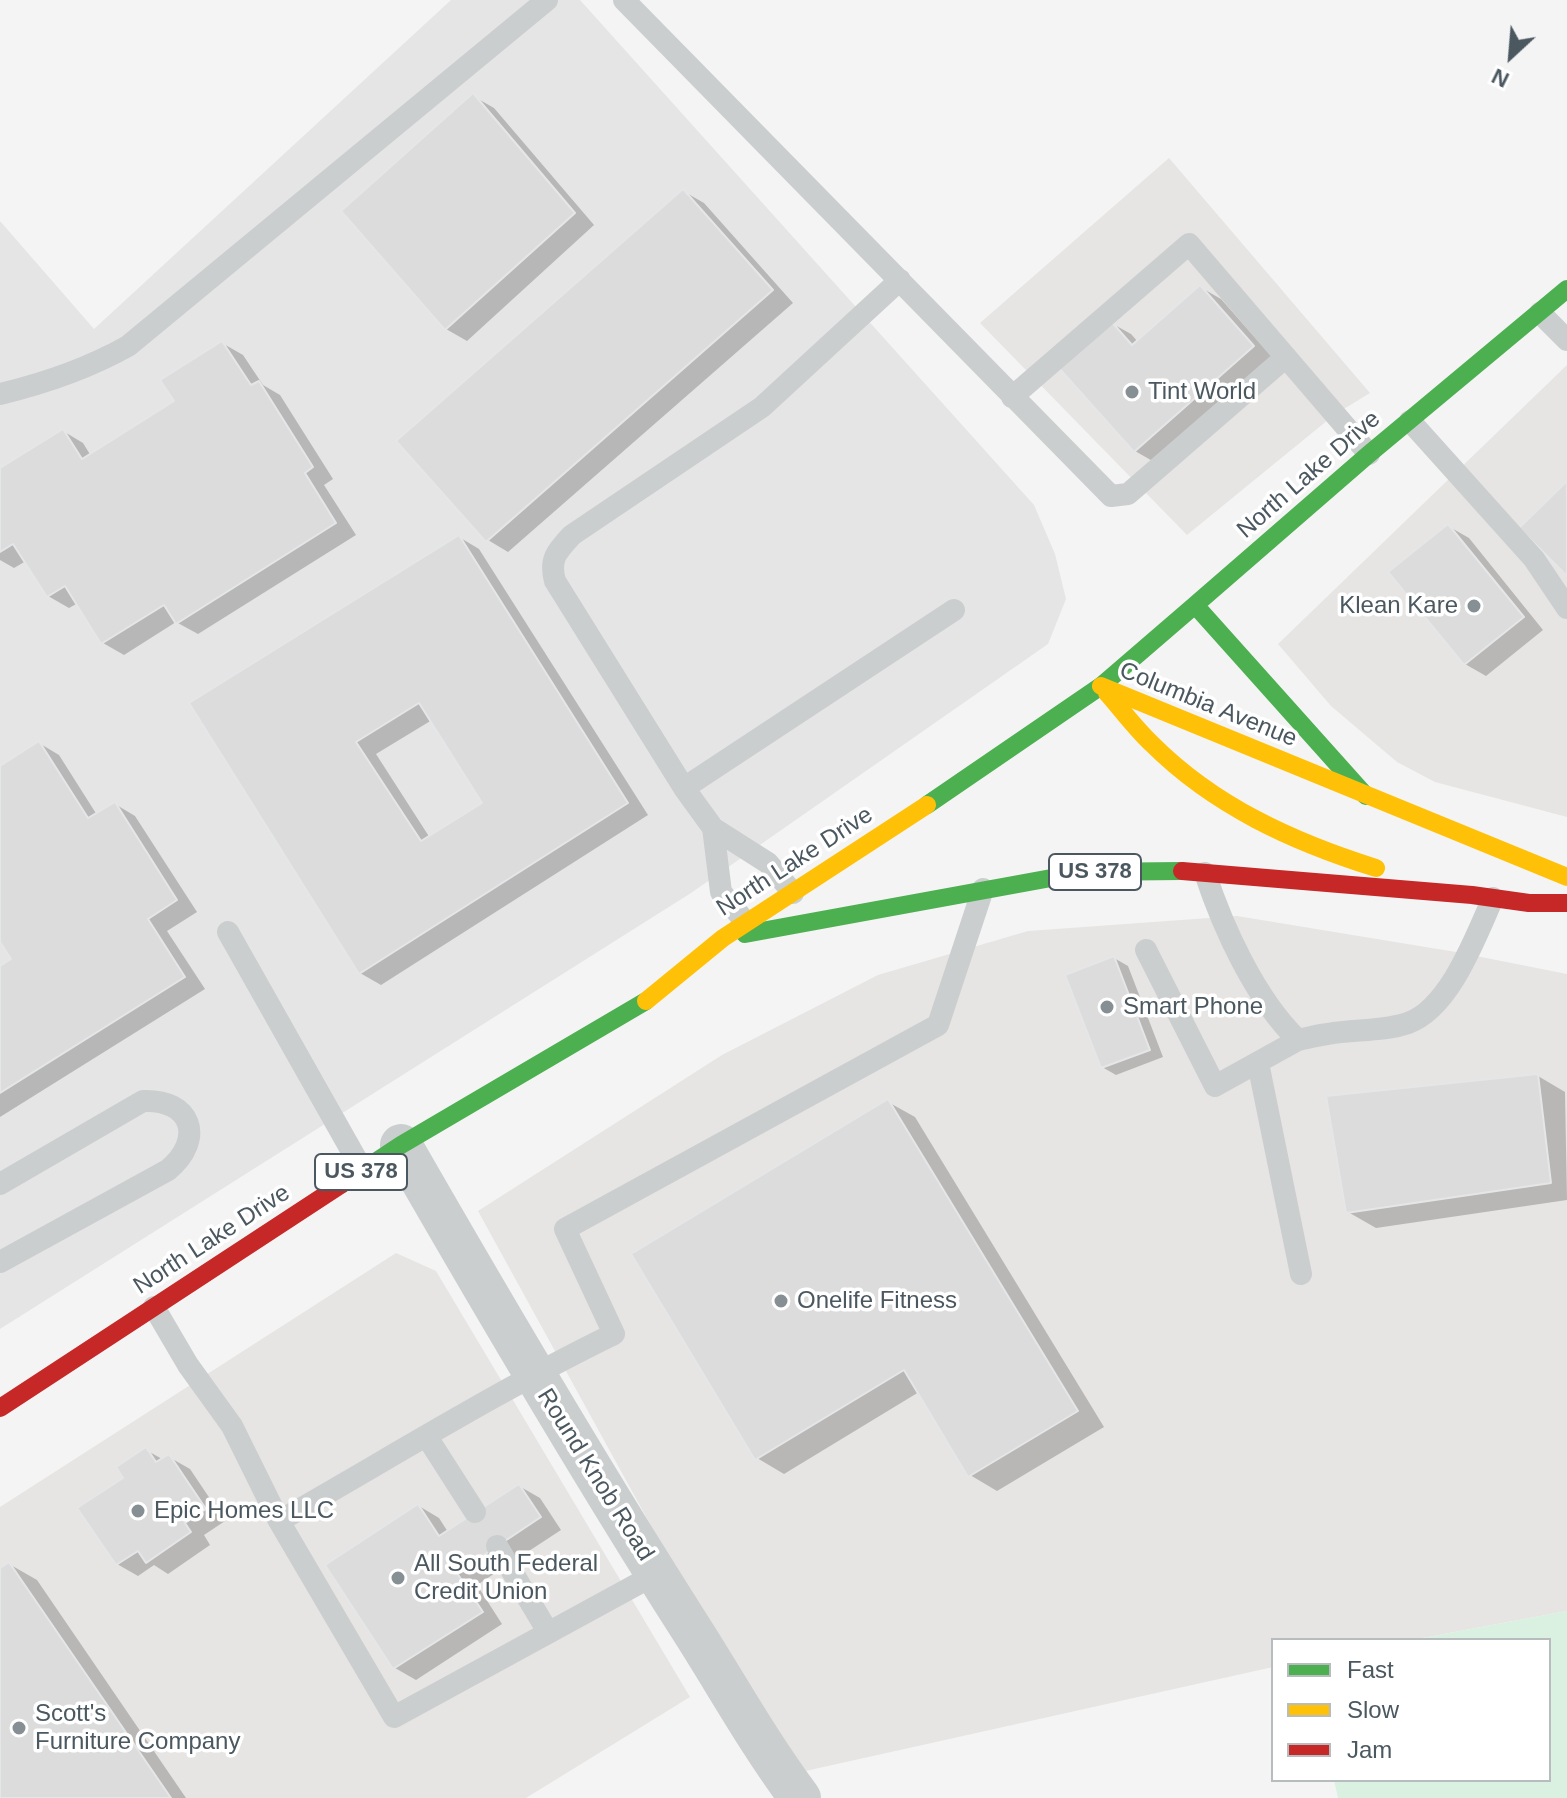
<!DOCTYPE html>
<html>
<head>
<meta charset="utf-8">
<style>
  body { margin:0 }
  #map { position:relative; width:1567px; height:1798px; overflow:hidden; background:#f4f4f4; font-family:Helvetica,sans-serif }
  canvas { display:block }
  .legend { position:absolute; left:1271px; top:1638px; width:280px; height:144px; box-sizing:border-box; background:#fff; border:2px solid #b7bcbf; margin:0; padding:10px 14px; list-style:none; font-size:24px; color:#4b5860 }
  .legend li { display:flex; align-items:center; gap:16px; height:40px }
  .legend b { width:40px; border:2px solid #b7bcbf }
  .north { position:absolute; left:1471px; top:16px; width:80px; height:80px; -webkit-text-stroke:6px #fff; paint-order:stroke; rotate:206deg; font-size:22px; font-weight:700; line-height:32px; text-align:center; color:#4b5860 }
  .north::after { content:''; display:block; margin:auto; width:28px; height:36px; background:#4b5860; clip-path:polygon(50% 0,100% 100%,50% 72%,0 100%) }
</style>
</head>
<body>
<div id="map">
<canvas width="1567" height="1798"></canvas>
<ul class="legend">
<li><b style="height:10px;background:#4caf50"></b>Fast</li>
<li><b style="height:10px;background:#ffc107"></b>Slow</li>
<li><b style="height:10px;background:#c62828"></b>Jam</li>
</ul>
<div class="north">N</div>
</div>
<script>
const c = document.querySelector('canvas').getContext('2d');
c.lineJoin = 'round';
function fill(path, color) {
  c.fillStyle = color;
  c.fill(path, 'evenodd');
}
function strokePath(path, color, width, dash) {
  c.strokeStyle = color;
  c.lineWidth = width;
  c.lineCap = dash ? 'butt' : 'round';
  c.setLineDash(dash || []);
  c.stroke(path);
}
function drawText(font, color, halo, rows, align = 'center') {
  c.font = font + ' Helvetica,sans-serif';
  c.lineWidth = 7;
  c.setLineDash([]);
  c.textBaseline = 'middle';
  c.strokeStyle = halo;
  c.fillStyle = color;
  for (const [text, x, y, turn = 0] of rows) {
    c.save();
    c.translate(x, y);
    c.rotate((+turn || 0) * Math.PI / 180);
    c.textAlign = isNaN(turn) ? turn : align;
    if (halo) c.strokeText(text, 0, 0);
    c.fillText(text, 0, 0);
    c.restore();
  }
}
fill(new Path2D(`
  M1169,158L1370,393L1334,415L1187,535L980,323Z
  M1567,365V817L1435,782L1397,762L1331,706L1278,644Z
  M1237,916L1456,952L1567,974V1611L1412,1640H1273V1667L801,1772L694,1604L478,1211L722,1055L878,975L1028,931Z
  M396,1253L436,1271L690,1697L526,1798H0V1507Z`), '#e7e5e3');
fill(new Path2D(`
  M451,0H580L1034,505L1055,554L1066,599L1048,644L691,893L0,1329V221L94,329Z`), '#e6e5e6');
fill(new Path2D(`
  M1567,1611V1798H1338L1334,1780H1549V1640H1412Z`), '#daf1e1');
fill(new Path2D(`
  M473,96L494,108L594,225L467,341L446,329Z
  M683,191L704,203L793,303L508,552L488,540Z
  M1200,287L1221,299L1274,359L1156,463L1135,451L1061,367L1111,323L1131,334L1138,342Z
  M222,343L243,355L263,385L280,395L333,479L324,485L356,535L198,634L176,622L124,655L103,643L78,603L69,608L48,596L26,561L14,568L0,560V471L63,431L83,443L91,456L176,402Z
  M1448,526L1469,538L1543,630L1486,676L1465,664Z
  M459,537L479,549L648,815L381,985L360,973L192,703ZM432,720L484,803L430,838L376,754Z
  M39,743L59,755L97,815L115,804L135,816L197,912L167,931L205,989L0,1117V968L14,960L0,938V767Z
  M1114,958L1128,966L1163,1057L1116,1075L1102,1067Z
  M1538,1076L1565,1092L1567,1200L1376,1228L1348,1212Z
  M888,1102L915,1117L1104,1427L997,1491L970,1475L919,1392L784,1474L757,1458Z
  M146,1450L164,1460L169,1457L190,1469L225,1521L204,1535L210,1545L168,1574L154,1565L138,1576L117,1564L126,1478Z
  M519,1486L540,1498L561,1530L477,1585L502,1624L416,1680L395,1668L419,1506L439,1518L448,1532Z
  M9,1564L37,1580L186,1798H0V1570Z`), '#0003');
const building = new Path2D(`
  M473,93L575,213L445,330L341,211Z
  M683,189L773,290L486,542L396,441Z
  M1200,285L1254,346L1134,452L1058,367L1110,320L1132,345Z
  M222,341L251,385L259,381L313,467L305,473L336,523L176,624L164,605L101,644L65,586L47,597L13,544L0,552V468L63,429L82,459L174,401L160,380Z
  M1567,481V576L1519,528Z
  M1448,524L1524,617L1464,665L1388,572Z
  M459,535L628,803L359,974L189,703ZM419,703L482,803L421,841L356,742Z
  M39,741L88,818L115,802L177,900L148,919L185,977L0,1093V966L11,959L0,942V766Z
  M1114,956L1150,1050L1101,1068L1065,975Z
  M1538,1074L1551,1183L1346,1213L1326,1096Z
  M888,1099L1078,1411L968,1477L904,1370L755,1460L631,1254Z
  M146,1447L156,1462L169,1454L206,1509L185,1523L191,1532L146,1563L138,1551L116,1565L77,1508L123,1478L116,1467Z
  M519,1484L541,1517L457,1573L483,1612L393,1669L325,1565L418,1504L439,1536Z
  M9,1562L171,1798H0V1568Z`);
fill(building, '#dcdcdd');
strokePath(building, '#e5e6e7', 2);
strokePath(new Path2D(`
  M624,0L1111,496L1128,494L1286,357
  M1540,313L1567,340
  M0,394C46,383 87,369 128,346L547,0
  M1012,397L1189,244L1369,454
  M1410,421L1534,559L1567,608
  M684,788L954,610
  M713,828L721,892L746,923
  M1205,873C1223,928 1256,1000 1298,1040C1308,1038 1318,1035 1328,1034C1354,1029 1382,1032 1408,1023C1450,1008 1476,936 1493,898
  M793,893L768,863L713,828L684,788L555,581C549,559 557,551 572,535L762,407L900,280
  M228,932L363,1171
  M1146,950L1215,1086L1298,1040
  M1258,1063L1301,1274
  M0,1184L143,1101C192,1099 205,1139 168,1170L0,1262
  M154,1307L188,1365L232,1426L279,1521L394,1717L656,1574
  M427,1437L475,1512
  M279,1521C390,1458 499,1390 614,1334L565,1229L938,1025L983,889
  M497,1546L548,1632`), '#cbcecf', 22);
strokePath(new Path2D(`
  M401,1145C494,1307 588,1467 688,1624C726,1683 758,1742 800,1798`), '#cbcecf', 42);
strokePath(new Path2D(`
  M1195,605L1369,454L1567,289
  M927,805L1101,686L1195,605L1366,796
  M745,934L1084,872L1182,871
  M342,1184L401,1145L646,1001`), '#4caf50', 18);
strokePath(new Path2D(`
  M1101,686L1567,877
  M1107,693C1122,710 1135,728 1152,744C1214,806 1293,842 1376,868
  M646,1001L723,938L927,805`), '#ffc107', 18);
strokePath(new Path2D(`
  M1182,871L1472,895L1529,903H1567
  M0,1408L342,1184`), '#c62828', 18);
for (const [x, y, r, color] of [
  [1132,392,8,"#868f94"],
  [1474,606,8,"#868f94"],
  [1107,1007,8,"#868f94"],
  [781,1301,8,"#868f94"],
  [138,1511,8,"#868f94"],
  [398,1578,8,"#868f94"],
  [19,1728,8,"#868f94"]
]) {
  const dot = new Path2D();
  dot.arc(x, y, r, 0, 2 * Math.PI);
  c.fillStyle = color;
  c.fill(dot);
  strokePath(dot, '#fff', 3);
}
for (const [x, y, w] of [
  [1095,872,92],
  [361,1172,92]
]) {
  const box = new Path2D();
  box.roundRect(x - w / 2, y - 18, w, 36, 6);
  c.fillStyle = '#fff';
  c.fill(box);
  strokePath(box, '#4b5860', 2);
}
drawText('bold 22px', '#4b5860', null, [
  ["US 378",1095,872],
  ["US 378",361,1172]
]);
drawText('24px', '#4b5860', '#fff', [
  ["Tint World",1148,392],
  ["Klean Kare",1458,606,"right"],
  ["Smart Phone",1123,1007],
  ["Onelife Fitness",797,1301],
  ["Epic Homes LLC",154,1511],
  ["All South Federal",414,1564],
  ["Credit Union",414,1592],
  ["Scott's",35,1714],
  ["Furniture Company",35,1742]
], 'left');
drawText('24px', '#4b5860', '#fff', [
  ["North Lake Drive",1309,475,-41],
  ["Columbia Avenue",1208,705,22],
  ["North Lake Drive",795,862,-33],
  ["North Lake Drive",212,1240,-33],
  ["Round Knob Road",595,1475,58]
]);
</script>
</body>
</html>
